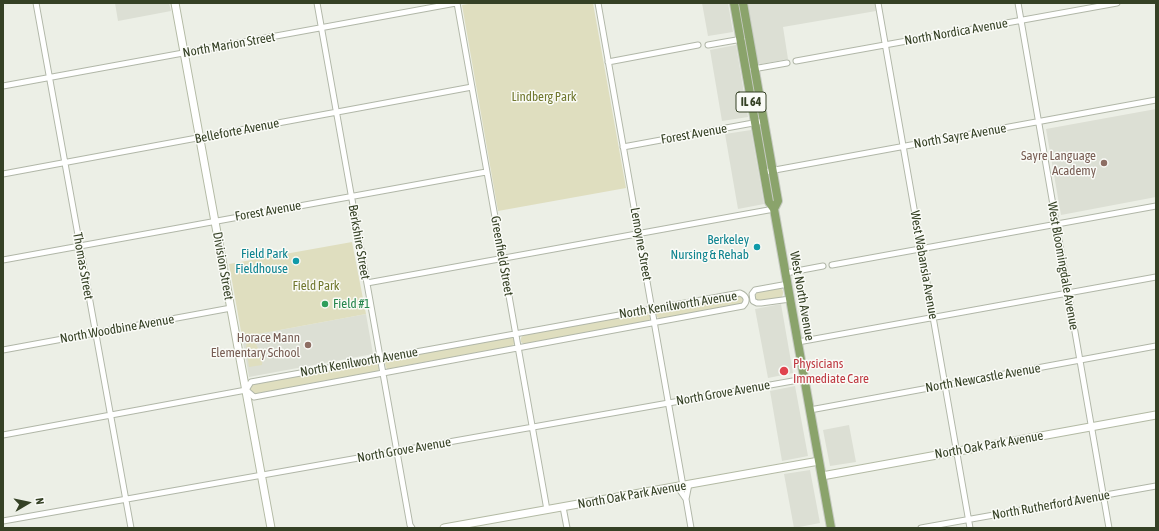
<!DOCTYPE html>
<html>
<head>
<meta charset="utf-8">
<style>
  body { margin:0 }
  #map { position:relative; width:1159px; height:531px; overflow:hidden; background:#ecefe6; font-family:"Asap Condensed",sans-serif }
  canvas { display:block }
  .frame { position:absolute; inset:0; border:4px solid #354125; pointer-events:none }
  .north { position:absolute; left:8px; top:483px; width:40px; height:40px; -webkit-text-stroke:3px #fafbf7; paint-order:stroke; rotate:81deg; font-size:11px; font-weight:700; line-height:16px; text-align:center; color:#354125 }
  .north::after { content:''; display:block; margin:auto; width:14px; height:18px; background:#354125; clip-path:polygon(50% 0,100% 100%,50% 72%,0 100%) }
</style>
</head>
<body>
<div id="map">
<canvas width="1159" height="531"></canvas>
<div class="frame"></div>
<div class="north">N</div>
</div>
<script>
const c = document.querySelector('canvas').getContext('2d');
c.lineJoin = 'round';
function fill(path, color) {
  c.fillStyle = color;
  c.fill(path, 'evenodd');
}
function strokePath(path, color, width, dash) {
  c.strokeStyle = color;
  c.lineWidth = width;
  c.lineCap = dash ? 'butt' : 'round';
  c.setLineDash(dash || []);
  c.stroke(path);
}
function drawText(font, color, halo, rows, align = 'center') {
  c.font = font + ' "Asap Condensed",sans-serif';
  c.lineWidth = 3;
  c.setLineDash([]);
  c.textBaseline = 'middle';
  c.strokeStyle = halo;
  c.fillStyle = color;
  for (const [text, x, y, turn = 0] of rows) {
    c.save();
    c.translate(x, y);
    c.rotate((+turn || 0) * Math.PI / 180);
    c.textAlign = isNaN(turn) ? turn : align;
    if (halo) c.strokeText(text, 0, 0);
    c.fillText(text, 0, 0);
    c.restore();
  }
}
fill(new Path2D(`
  M115,3H169L171,11L118,21Z
  M702,3H728L733,32L708,36Z
  M746,3H875L876,11L783,27L788,59L761,64L757,63Z
  M736,45L748,117L722,121L710,50Z
  M1156,109V197L1061,215L1046,129Z
  M751,130L764,204L738,209L725,134Z
  M781,304L793,373L768,378L755,309Z
  M366,314L373,354L249,377L242,337Z
  M795,386L808,456L782,461L770,391Z
  M849,425L856,462L830,466L823,430Z
  M810,470L820,523L794,528L784,474Z`), '#dcdfd4');
fill(new Path2D(`
  M475,3H593L626,188L498,211L462,5Z
  M352,242L366,314L242,337L229,264Z
  M779,288L782,289C784,293 783,295 781,298L759,301H757L755,297L757,292Z
  M740,295L743,297L745,301L742,304L661,319L657,317L656,313L658,310Z
  M646,313L650,315V319L649,321L524,344L521,342V338L523,335Z
  M248,337L255,338C256,345 257,348 262,352C261,357 263,361 262,365L249,367L246,345Z
  M511,337L514,339L515,343L512,346L387,369L386,367L385,363L387,360Z
  M375,362H377C379,365 380,368 378,371L253,394L251,391L250,387L251,385Z`), '#dfdebf');
const street = new Path2D(`
  M36,3L131,528
  M317,3L410,525L412,528
  M457,3L547,510
  M598,3L683,486
  M878,3L970,528
  M1018,3L1109,528
  M708,45L742,39
  M796,61L1117,3
  M608,62L698,45
  M753,69L787,63
  M3,86L456,3
  M623,147L764,121
  M764,172L1156,100
  M3,174L472,87
  M3,260L486,172
  M832,265L1156,206
  M786,273L823,266
  M367,283L774,209
  M788,284L755,290L752,294L753,301L757,303H761L790,299
  M798,342L1156,277
  M3,350L231,308
  M810,410L1156,346
  M3,435L246,390L251,382L740,293C747,296 748,301 743,306L254,397L246,390
  M689,484L686,499L691,528
  M677,486L686,499
  M563,507L567,528
  M3,521L804,379
  M921,528L1156,486`);
const secondary = new Path2D(`
  M175,3L271,528
  M822,476L1156,415
  M444,528L819,461`);
const primary = new Path2D(`
  M734,3L769,202L774,209L831,528
  M743,3L778,201L774,209`);
strokePath(street, '#b1b7a8', 7);
strokePath(secondary, '#b3baa4', 9);
strokePath(primary, '#c6cac2', 10);
strokePath(street, '#fff', 5);
strokePath(secondary, '#fff', 7);
strokePath(primary, '#8aa36b', 8);
for (const [x, y, r, color] of [
  [1104,163,4,"#8d6e63"],
  [757,247,4,"#0f9aa8"],
  [296,261,4,"#0f9aa8"],
  [325,304,4,"#2e9e5b"],
  [308,345,4,"#8d6e63"],
  [784,371,5,"#e0444e"]
]) {
  const dot = new Path2D();
  dot.arc(x, y, r, 0, 2 * Math.PI);
  c.fillStyle = color;
  c.fill(dot);
  strokePath(dot, '#fafbf7', 1.5);
}
for (const [x, y, w] of [
  [751,102,30]
]) {
  const box = new Path2D();
  box.roundRect(x - w / 2, y - 10, w, 20, 3);
  c.fillStyle = '#fafbf7';
  c.fill(box);
  strokePath(box, '#354125', 1);
}
drawText('bold 12px', '#354125', null, [
  ["IL 64",751,102]
]);
drawText('13px', '#354125', '#fafbf7', [
  ["North Nordica Avenue",956,32,-10],
  ["North Marion Street",229,45,-10],
  ["Belleforte Avenue",237,131,-11],
  ["Forest Avenue",694,134,-10],
  ["North Sayre Avenue",960,136,-10],
  ["Forest Avenue",268,211,-10],
  ["Berkshire Street",359,242,80],
  ["Lemoyne Street",641,244,80],
  ["Greenfield Street",502,256,80],
  ["West Wabansia Avenue",924,265,80],
  ["Thomas Street",83,266,80],
  ["Division Street",223,266,80],
  ["West Bloomingdale Avenue",1063,266,80],
  ["West North Avenue",802,296,80],
  ["North Kenilworth Avenue",678,305,-9],
  ["North Woodbine Avenue",117,329,-10],
  ["North Kenilworth Avenue",359,362,-10],
  ["North Newcastle Avenue",983,378,-10],
  ["North Grove Avenue",723,393,-10],
  ["North Oak Park Avenue",989,445,-10],
  ["North Grove Avenue",404,450,-10],
  ["North Oak Park Avenue",632,495,-10],
  ["North Rutherford Avenue",1051,505,-10]
]);
drawText('13px', '#71782f', '#fafbf7', [
  ["Lindberg Park",544,97],
  ["Field Park",316,286]
]);
drawText('13px', '#785e54', '#fafbf7', [
  ["Sayre Language",1096,156],
  ["Academy",1096,171],
  ["Horace Mann",300,338],
  ["Elementary School",300,353]
], 'right');
drawText('13px', '#0d838f', '#fafbf7', [
  ["Berkeley",749,240],
  ["Nursing & Rehab",749,255],
  ["Field Park",288,254],
  ["Fieldhouse",288,269]
], 'right');
drawText('13px', '#27864d', '#fafbf7', [
  ["Field #1",333,304]
], 'left');
drawText('13px', '#be3a42', '#fafbf7', [
  ["Physicians",793,364],
  ["Immediate Care",793,379]
], 'left');
</script>
</body>
</html>
